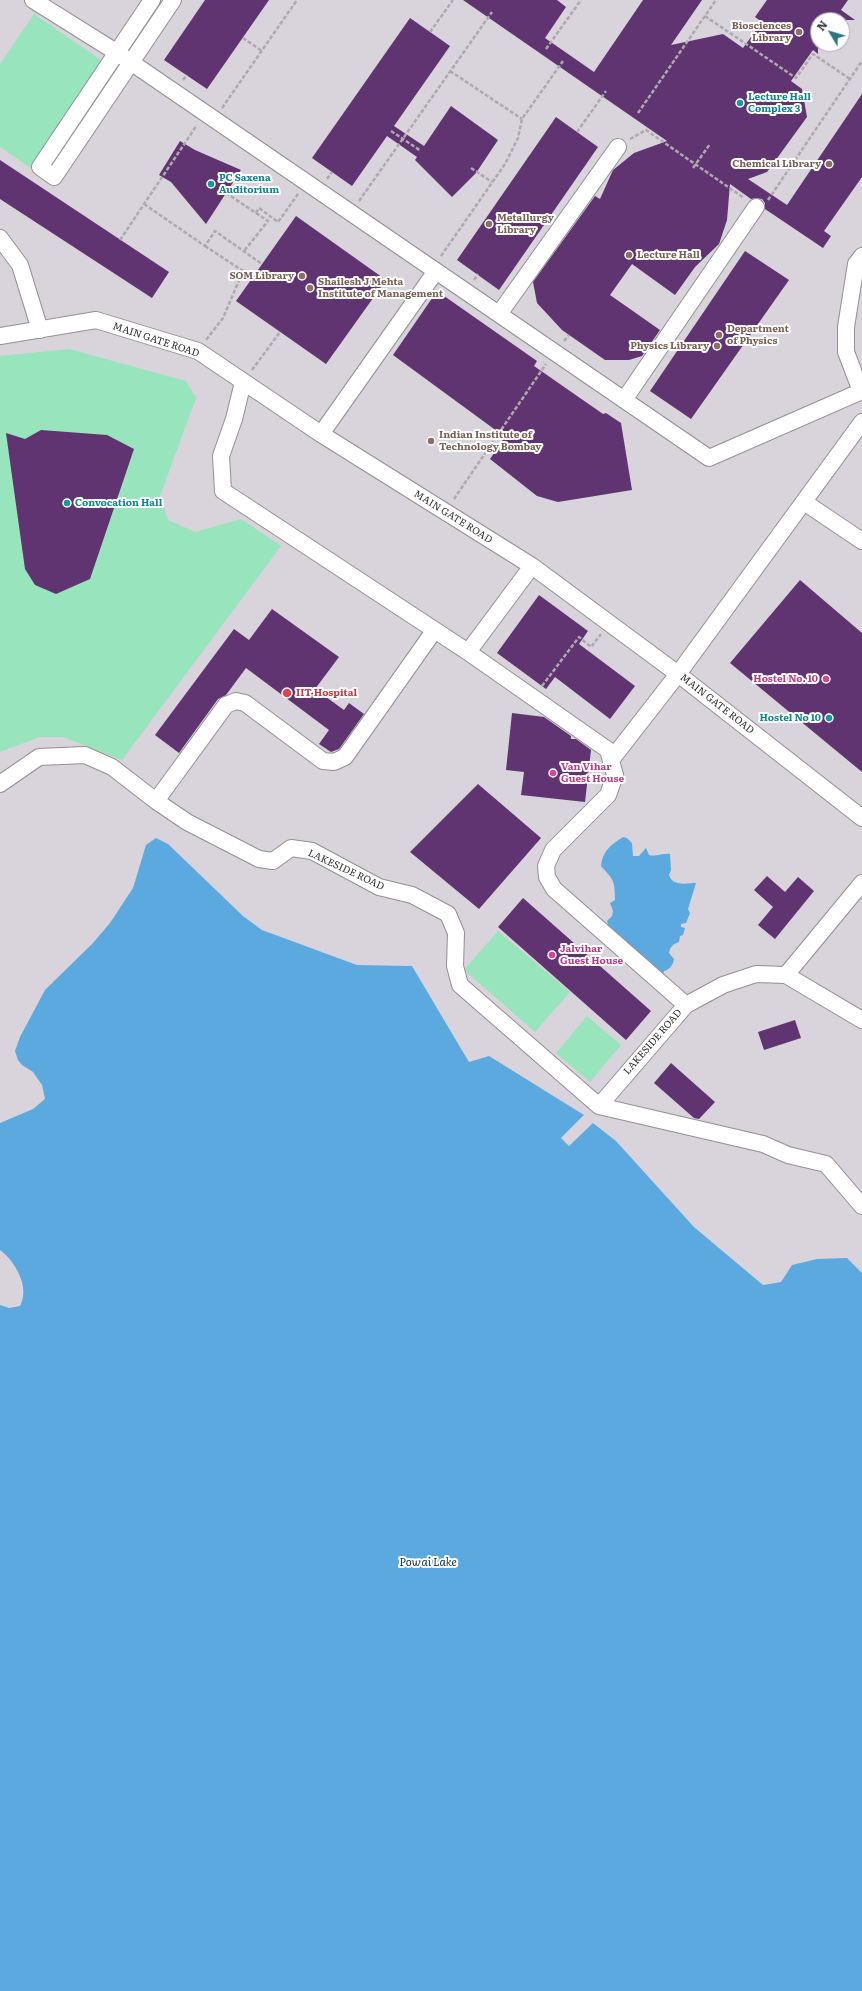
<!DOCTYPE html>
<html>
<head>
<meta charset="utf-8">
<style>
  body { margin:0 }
  #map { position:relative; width:862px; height:1991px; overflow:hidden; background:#e2e0e3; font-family:Literata,serif }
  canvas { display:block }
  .north { position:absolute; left:810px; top:12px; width:40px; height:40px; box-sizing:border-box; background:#fff; border:1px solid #adacad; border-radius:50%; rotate:308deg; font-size:11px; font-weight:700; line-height:16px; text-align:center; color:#313031 }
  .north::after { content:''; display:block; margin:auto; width:14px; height:18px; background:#2c757a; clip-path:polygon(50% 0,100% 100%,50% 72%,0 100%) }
</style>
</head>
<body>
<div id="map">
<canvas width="862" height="1991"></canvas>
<div class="north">N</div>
</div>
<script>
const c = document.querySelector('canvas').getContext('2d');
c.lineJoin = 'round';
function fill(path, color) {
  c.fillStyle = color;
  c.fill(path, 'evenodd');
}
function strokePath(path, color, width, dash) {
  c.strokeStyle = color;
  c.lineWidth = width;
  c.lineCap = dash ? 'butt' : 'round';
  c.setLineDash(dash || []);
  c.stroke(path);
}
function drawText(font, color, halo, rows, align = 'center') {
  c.font = font + ' Literata,serif';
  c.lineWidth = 4;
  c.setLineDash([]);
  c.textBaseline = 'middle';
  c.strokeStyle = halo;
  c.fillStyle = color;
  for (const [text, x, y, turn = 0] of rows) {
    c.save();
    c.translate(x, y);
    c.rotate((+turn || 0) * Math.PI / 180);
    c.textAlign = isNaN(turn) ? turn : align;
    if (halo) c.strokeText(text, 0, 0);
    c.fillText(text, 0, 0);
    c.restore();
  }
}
fill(new Path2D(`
  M0,0H862V1273L847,1258L792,1265L781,1282L763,1285L694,1227L616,1141L594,1123L569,1147L561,1138L584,1116L469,1062L412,966L357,965L262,930L146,845L133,888L110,923L92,944L22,1065L33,1072L42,1085L45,1099L33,1109L0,1123ZM818,20H842V44H818Z
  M0,1250L6,1255L19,1272L24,1299L20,1306L9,1308L0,1305Z`), '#d9d3dc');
fill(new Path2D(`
  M34,14L104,62L32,169L0,147V64Z
  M69,349L186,381L196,398L160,496L168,520L195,532L241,519L281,546L122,760L63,737H40L0,752V356Z
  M498,931L570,992L535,1032L464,970Z
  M587,1016L621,1045L590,1082L556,1053Z`), '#98e5bd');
fill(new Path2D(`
  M623,837L627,838L632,843L633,856H639L646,848L649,855C657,857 663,853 670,854L671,870L669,875C673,887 687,883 696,883L688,909L690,913L686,923L681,924V927L685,928L683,935L680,936L679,942C673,944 670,947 669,953L674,959C673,965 670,969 664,971L662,977L648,964L650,961L641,958L609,928L607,921L612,916L613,911L610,903L615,900C615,879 613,880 601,866C602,851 612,844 623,837Z
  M156,838L168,844L243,916L262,930L357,965L412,966L469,1062L489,1056L584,1115L561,1138L569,1146L593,1123L616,1141L694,1227L763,1285L781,1282L792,1265L817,1259L847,1258L862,1273V1991H0V1305L9,1308L20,1306C30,1288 16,1262 0,1250V1123L33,1109L45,1099L42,1085L33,1072L22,1065L18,1060L15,1051L20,1037L45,990L92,944L110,923L133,888L146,845Z`), '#5ca9df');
fill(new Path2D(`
  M205,0H269L207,89L164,60Z
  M463,0H557L566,7L545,38L594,72L643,0H702L671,45L723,34L743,48L762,22L755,17L767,0H848L841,10L855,20H818V54L813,50L791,81L802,89L807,117L767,172L748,179L787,205L862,94V177L824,231L831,236L823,248L765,209V203L762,199L756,198L751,199L730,184L727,220L719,244L695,267L675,295L632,264L610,295L660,330L642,356L629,360H605L562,330L537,303L533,282L595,196L600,199L613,170L634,153L667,141Z
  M410,18L450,46L394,126L424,146L451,106L498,140L476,173L452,197L415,160L417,157L387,136L352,186L312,158Z
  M556,117L598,147L499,290L457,260Z
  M180,141L195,150L241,170L206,224L171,182L159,175Z
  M0,160L169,272L152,298L0,199Z
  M296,216L386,280L326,364L236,301Z
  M745,251L789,280L691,419L650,391Z
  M437,291L537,361L534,366L603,414L606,413L621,423L632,490L558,502L537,496L490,459L505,437L393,355Z
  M41,430L107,435L134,449L90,579L56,594L35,585L25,569L6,433L25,439Z
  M800,580L862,633V772L730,663Z
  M539,595L588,631L579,644L635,686L610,719L555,677L546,689L497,653Z
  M272,609L339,657L315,689L344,710L349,703L364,714L339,749L331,752L319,744L329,730L246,668L226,695L218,699L179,753L155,735L234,629L249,640Z
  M512,713L544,717L571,736V739H576L591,750L585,802L521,795L524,772L506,770Z
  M478,784L541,838L479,909L410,852Z
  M767,876L785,892L798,877L814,891L775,939L758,925L773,907L754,890Z
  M523,898L651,1011L626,1040L498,927Z
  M795,1020L801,1038L764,1050L758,1032Z
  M671,1063L715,1102L699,1119L694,1118L654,1083Z`), '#603371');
const minor = new Path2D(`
  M33,0L116,52L709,458L862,391
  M152,0L40,167L54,177L173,0
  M0,238L20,265L40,330
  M862,256L856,264L846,327V352L859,386L862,387
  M499,314L618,147
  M0,336L96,320L198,351L321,434L532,566L678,674L862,818
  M243,382L234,419L221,456L223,491L468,652L608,750L615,775L608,795L553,850L546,866L547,877L554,889L686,1005
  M624,400L756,207
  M321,434L436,271
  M804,502L862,541
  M468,652L532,566
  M611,760L678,674L862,422
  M0,784L39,757L85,755L112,767L156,801L187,822L259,859L273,861L291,848L312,851L379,887L412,895L448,914L456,933L455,966L460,985L599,1106L763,1144L788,1155L826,1164L862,1206
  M156,801L226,705L236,701L245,703L323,761L334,762L345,757L434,631
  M786,975L862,1020
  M599,1106L686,1005L723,985L756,974L786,975L862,883`);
strokePath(minor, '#929093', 18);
strokePath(new Path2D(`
  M705,16L796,78L813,54L850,79
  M430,32L453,0
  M243,38L262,51
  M546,49L581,0
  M450,71L522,119
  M183,80L187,75
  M222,108L297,0
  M638,113L716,0
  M391,131L421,151
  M577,132L606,91
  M630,139L646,130L744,198
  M471,168L492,182
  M693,168L710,144
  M327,179L332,172
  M226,193L268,221L244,251
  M768,200L862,61
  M359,201L492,12
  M144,204L205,246L215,231L262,264
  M256,213L259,208L278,222L298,194
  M120,240L197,125
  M205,246L243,271L223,318L206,340
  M441,256L505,164L518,138L522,119L563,61
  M474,280L478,274
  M564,341L569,335
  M252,370L280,332
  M454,499L546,364
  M542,686L579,637L591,647L601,634`), '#acaaad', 2.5, [4, 2]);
strokePath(minor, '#fff', 16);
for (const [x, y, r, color] of [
  [799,32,4,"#8d6e63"],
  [740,103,4,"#0f9aa8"],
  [829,164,4,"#8d6e63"],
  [211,184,4,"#0f9aa8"],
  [489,224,4,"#8d6e63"],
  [629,255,4,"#8d6e63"],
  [302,276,4,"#8d6e63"],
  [310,288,4,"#8d6e63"],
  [719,335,4,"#8d6e63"],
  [717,346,4,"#8d6e63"],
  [431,441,4,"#8d6e63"],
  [67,503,4,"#0f9aa8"],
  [826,679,4,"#d1479c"],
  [287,693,5,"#e0444e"],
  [829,718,4,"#0f9aa8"],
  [553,773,4,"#d1479c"],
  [552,955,4,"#d1479c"]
]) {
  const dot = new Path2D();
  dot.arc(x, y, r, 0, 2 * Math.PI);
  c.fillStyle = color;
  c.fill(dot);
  strokePath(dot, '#fff', 1.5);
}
drawText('bold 10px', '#785e54', '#fff', [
  ["Biosciences",791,26,"right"],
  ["Library",791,38,"right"],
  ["Chemical Library",821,164,"right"],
  ["Metallurgy",497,218],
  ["Library",497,230],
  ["Lecture Hall",637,255],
  ["SOM Library",294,276,"right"],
  ["Shailesh J Mehta",318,282],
  ["Institute of Management",318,294],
  ["Department",727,329],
  ["of Physics",727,341],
  ["Physics Library",709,346,"right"],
  ["Indian Institute of",439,435],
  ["Technology Bombay",439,447]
], 'left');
drawText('bold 10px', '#0d838f', '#fff', [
  ["Lecture Hall",748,97],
  ["Complex 3",748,109],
  ["PC Saxena",219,178],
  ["Auditorium",219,190],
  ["Convocation Hall",75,503],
  ["Hostel No 10",821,718,"right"]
], 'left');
drawText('10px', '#313031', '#fff', [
  ["MAIN GATE ROAD",156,340,18],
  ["MAIN GATE ROAD",453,517,32],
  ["MAIN GATE ROAD",717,704,38],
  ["LAKESIDE ROAD",346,870,25],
  ["LAKESIDE ROAD",653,1042,-49]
]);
drawText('bold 10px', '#b23c85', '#fff', [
  ["Hostel No. 10",818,679,"right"],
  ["Van Vihar",561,767],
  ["Guest House",561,779],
  ["Jalvihar",560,949],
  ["Guest House",560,961]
], 'left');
drawText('bold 10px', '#be3a42', '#fff', [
  ["IIT Hospital",296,693]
], 'left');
drawText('italic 11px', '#0c2e45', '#fff', [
  ["Powai Lake",428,1563]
]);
</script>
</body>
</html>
